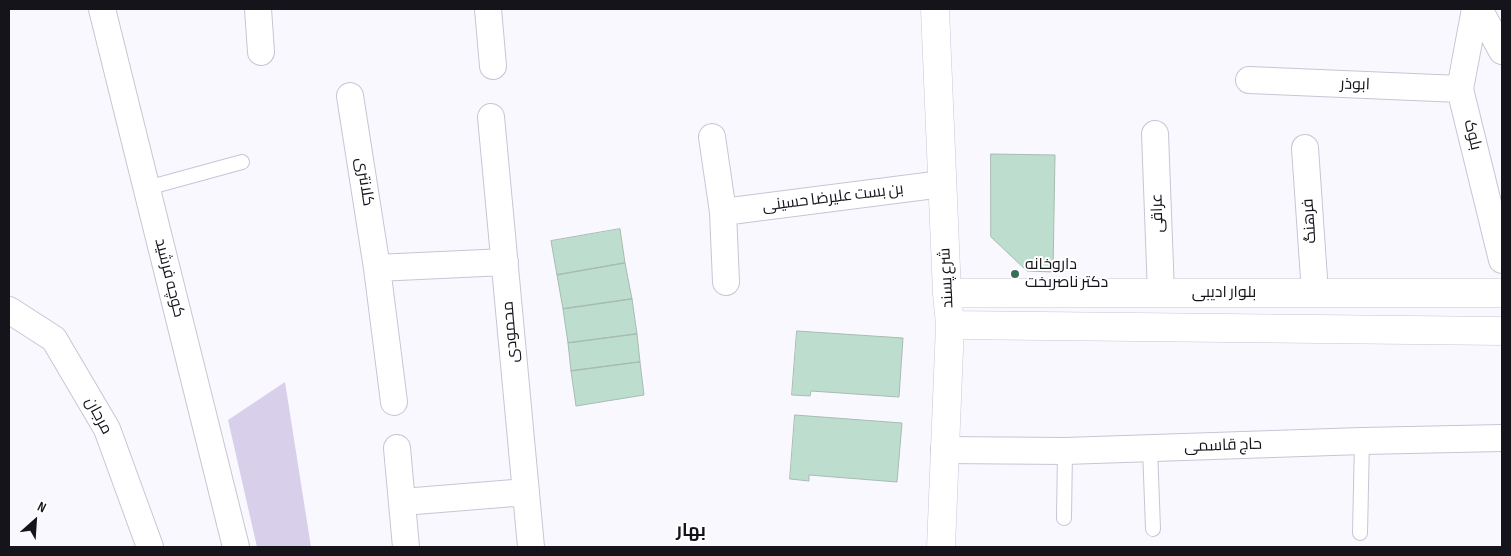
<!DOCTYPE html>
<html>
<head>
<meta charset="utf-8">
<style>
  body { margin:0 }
  #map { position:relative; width:1511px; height:556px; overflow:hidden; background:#faf8ff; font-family:"Sofia Sans Condensed",sans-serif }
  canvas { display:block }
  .frame { position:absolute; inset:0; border:10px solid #15141a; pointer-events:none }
  .north { position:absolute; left:10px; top:496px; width:50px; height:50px; -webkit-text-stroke:4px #fff; paint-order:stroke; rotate:26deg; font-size:14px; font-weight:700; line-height:20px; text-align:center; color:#15141a }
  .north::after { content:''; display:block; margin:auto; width:18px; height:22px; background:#15141a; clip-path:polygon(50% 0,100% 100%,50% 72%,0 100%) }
</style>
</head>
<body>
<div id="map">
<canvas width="1511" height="556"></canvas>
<div class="frame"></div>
<div class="north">N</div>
</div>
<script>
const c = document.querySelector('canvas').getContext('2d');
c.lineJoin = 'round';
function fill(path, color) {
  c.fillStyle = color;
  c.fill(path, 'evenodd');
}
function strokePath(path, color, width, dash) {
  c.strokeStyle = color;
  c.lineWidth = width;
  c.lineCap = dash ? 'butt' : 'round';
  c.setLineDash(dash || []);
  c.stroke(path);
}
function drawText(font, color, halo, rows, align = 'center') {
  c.font = font + ' "Sofia Sans Condensed",Cairo,sans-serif';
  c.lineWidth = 4;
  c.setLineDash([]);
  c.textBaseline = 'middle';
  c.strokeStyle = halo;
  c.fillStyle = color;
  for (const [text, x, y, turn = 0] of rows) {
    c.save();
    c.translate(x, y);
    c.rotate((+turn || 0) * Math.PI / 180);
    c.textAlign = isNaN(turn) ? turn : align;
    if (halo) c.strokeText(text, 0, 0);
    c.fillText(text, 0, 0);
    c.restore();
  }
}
fill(new Path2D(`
  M285,382L311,547H257L228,420Z`), '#d8d0ea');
const building = new Path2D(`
  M991,154L1055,155L1053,272L1027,271L991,237Z
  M620,229L625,263L557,275L551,241Z
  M625,263L632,299L563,309L557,275Z
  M632,299L637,334L568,343L563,309Z
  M797,331L903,338L899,397L811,391L810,396L792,395Z
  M637,334L640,362L571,371L568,343Z
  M640,362L644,395L576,406L571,371Z
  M795,415L902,423L897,482L809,475V481L790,479Z`);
fill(building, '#bddece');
strokePath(building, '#a8bbb1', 1);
const lane = new Path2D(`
  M147,188L242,162
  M1150,448L1153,529
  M1064,518L1065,451
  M1360,533L1362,441`);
const street = new Path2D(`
  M102,9L236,547
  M258,9L261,52
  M488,9L493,66
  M1475,9L1460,89L1502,260
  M1479,9L1502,51
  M1249,80L1460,89
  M350,96L377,268L394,402
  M491,117L531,547
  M1155,134L1161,293
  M712,137L723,212L726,282
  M1305,148L1315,293
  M723,212L942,184
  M377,268L505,262
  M9,310L54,339L107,429L150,547
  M397,448L406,547
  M944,450L1065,451L1362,441L1502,438
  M403,502L526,492`);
const secondary = new Path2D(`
  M935,9L947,293L950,325L941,547
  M947,293H1502
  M950,325L1502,331`);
strokePath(lane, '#c9c4d5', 16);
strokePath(street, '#c9c4d5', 28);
strokePath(secondary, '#c9c4d5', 29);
strokePath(lane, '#fff', 14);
strokePath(street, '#fff', 26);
strokePath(secondary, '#fff', 28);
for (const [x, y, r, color] of [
  [1015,274,5,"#387159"]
]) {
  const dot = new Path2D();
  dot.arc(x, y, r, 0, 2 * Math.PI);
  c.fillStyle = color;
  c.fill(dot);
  strokePath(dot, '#fff', 2);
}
drawText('16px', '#15141a', '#fff', [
  ["ابوذر",1355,85,2],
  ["بلوک",1472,135,76],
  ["کلانتری",364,182,81],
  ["بن بست علیرضا حسینی",833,198,-7],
  ["عراقی",1158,213,-92],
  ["فرهنگ",1310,221,-94],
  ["كوچه فرشيد",169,278,76],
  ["شرع پسند",947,278,-93],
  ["بلوار ادیبی",1224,293],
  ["محمودی",511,332,-95],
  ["مرجان",98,416,62],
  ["حاج قاسمی",1223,446,-2]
]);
drawText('16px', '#15141a', '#fff', [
  ["داروخانه",1025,265],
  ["دکتر ناصربخت",1025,283]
], 'left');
drawText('bold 18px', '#15141a', '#fff', [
  ["بهار",691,531]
]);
</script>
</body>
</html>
